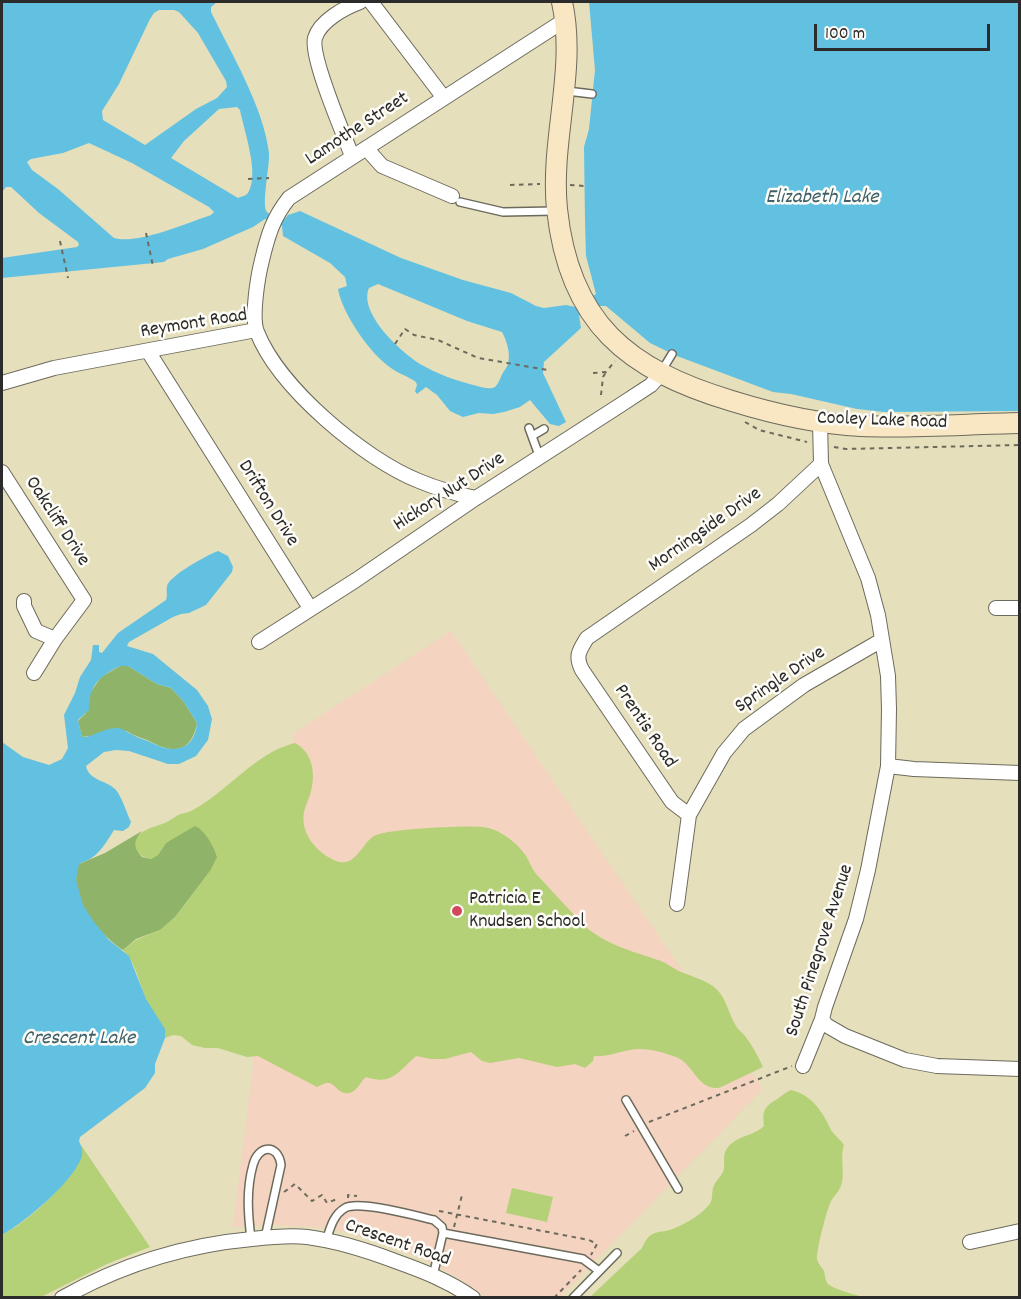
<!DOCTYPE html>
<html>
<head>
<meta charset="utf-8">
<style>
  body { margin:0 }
  #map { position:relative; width:1021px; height:1299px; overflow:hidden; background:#e5dfbb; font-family:Dekko,sans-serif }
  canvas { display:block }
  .frame { position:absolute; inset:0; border:3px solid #2b2b2b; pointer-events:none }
  .scale { position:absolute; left:814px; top:24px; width:176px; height:27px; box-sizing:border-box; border:3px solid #2b2b2b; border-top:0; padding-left:8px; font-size:18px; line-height:21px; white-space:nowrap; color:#2b2b2b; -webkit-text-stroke:4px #fdfcf7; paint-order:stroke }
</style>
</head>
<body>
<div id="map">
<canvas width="1021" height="1299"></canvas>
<div class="frame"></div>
<div class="scale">100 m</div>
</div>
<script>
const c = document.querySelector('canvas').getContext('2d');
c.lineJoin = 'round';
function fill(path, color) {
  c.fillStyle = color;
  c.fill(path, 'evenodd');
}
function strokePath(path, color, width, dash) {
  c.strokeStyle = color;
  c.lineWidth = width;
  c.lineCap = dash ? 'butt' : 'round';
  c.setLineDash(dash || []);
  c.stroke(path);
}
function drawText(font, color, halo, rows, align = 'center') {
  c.font = font + ' Dekko,sans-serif';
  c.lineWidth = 5;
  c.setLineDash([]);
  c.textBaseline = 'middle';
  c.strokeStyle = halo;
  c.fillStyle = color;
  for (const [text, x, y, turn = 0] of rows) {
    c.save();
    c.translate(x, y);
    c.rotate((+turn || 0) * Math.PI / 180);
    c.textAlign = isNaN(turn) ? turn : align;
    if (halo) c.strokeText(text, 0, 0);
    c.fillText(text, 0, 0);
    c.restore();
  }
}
fill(new Path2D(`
  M451,631L763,1089L560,1297H485L464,1282L432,1263L390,1246L346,1232L310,1227L272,1225L233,1227L294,733Z`), '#f4d3c0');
fill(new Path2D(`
  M295,743C314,753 316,777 310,795C308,801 305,806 304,812C300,834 317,853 336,861C356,868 361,844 374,836C385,829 466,825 482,827C498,828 517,842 526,856C530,863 532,869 537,875C551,890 564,904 577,918C598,943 632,951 661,961C668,964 674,969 681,972C691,976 705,980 714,987C726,996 728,1013 736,1026C738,1030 742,1032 745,1036C752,1045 758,1056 763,1067L719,1088C697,1090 694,1064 676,1057C662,1052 645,1047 630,1050C618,1052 607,1057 594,1056L593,1061L585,1068L575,1064L557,1067L519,1058L490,1063L482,1061L471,1052L445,1059H431L416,1056C399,1071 392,1086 366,1077C361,1081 358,1089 352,1092C338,1098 336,1081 326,1083C322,1084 320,1086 317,1087L258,1056L247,1057L218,1048H205L192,1045L181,1036L173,1035L165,1038C165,1025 157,1019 150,1008C140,990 138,965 123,950L136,940L160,930L175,917L210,871L204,833L166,843L158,855L151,859C140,857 134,851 135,839C143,829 151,828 162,824C168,822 173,818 178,815C183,813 187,813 191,811C228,792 254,753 295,743Z
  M791,1090C811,1094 823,1112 831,1130C834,1135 840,1139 844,1145C839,1159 847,1177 839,1190C837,1194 833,1197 831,1201C827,1209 816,1251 817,1259C818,1264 822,1267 824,1271C825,1275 825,1280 828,1284C833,1289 854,1294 862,1297H590L642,1248C651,1227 659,1235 675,1228C685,1224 699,1216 706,1208C714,1201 711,1197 713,1188C715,1181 720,1178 723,1172C726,1165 722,1157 726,1150C735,1135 753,1137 764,1126C763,1113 762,1109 774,1101C780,1098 784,1093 791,1090Z
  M81,1145L150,1247L107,1264L41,1297L2,1298V1235C30,1220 79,1178 81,1145Z
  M512,1188L553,1197L547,1222L506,1213Z`), '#b4d177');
fill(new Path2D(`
  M120,666H128L157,684L171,688L184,702L197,723C192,750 176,755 153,743C144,738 135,737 127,731L82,737L78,721L86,713L90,693L101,677Z
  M195,826C205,830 214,847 217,857L210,871L175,917L160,930L136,939L123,950C99,934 66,896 79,864L105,853L142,831C133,841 133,847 142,857L151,859L158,855L166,843Z`), '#8fb368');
fill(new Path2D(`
  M2,2H217L211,7V12C231,53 264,108 269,153C270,165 261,206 267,212C271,216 279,218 284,220L288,215L300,211L401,258L463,280L511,293L536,306L544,308L566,305L575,307L596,294L586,256L585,221L584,147L589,129L595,70L589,2H1019V411L884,412L857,409L791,394L773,392L677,356L650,343L606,306H599L579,315L581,328L544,362L543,373L566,422L559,426L550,424L530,400L520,407L504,412L493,414L479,413L463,417L450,411L437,395L426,387L417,394L415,391L417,385L416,382C408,376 399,374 391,368C370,354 342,313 338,289L347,286L345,277L330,263L283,236L282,226L265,219L253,227L203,249L168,259L164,262L2,278V258L77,247L79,245L78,242L39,213L11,187H6L2,192V203ZM159,10H174L179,12L198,33L226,81L227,87L217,98L196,109L145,145L103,120L102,111L119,84L150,19L154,13ZM237,107L240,110C244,131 259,171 249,191C247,196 242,196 238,198L171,158L184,141L219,109ZM89,143L132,163L209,207L214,212L211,215C187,223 137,245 114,238L58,189L32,170L27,162L31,159L63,153ZM378,284L467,321L502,332C508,343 513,361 504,371C501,375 499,384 495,387C490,390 482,387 477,386C457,381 437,374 420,364C401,352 358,313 369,288Z
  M218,551L228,556L233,567L232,572L206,605L189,613L181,614L173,617L129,642L127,646L153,654L197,690L208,706L212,719L208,740L196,756L179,764H168L129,751L116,750L104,752L86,766C89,781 107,780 116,790C123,799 126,812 131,822L129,827L123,831L114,830C107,841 100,854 88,860C85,862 82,862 79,864L76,880L83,905L94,922L109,940L129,956L146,999L165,1029V1038L155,1064V1073L145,1088L80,1137L79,1141C81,1146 83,1150 82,1155C76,1180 24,1223 2,1235V742L23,757L49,765L62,759L68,748L64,715L75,693L80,677L91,660L93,645H99V652L102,653L118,633L166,600C168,595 166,592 167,586C169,576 207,555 218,551ZM120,666H128L157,684L171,688L184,702L197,723C194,751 174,754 152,743C147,740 140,739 135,736C129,733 124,729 118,728C104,727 92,738 82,737L78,720L89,710C89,686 98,677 120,666Z`), '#62c1e1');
const lane = new Path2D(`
  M567,91L592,94
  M460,202L503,212L555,211
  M661,372L672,354
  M529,428L540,458
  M532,436L544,429
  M626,1100L678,1189
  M251,1239C248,1214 246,1190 253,1165C258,1145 278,1143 281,1165L265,1238
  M326,1241C330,1229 333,1215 345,1208C359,1200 416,1216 434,1220L442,1227L443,1233
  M433,1276L443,1233L583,1259L599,1271
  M573,1298L617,1253`);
const street = new Path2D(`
  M371,2L444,98
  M366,148L382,166L452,196
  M352,156C344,135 310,57 315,38C320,21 344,8 360,2
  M148,351L310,608
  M2,383L54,368L256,330
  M2,472L84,600L55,639L36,631L24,606V601
  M476,498C456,494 438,489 419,481C364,459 279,388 257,332C251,317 258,276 262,260C268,235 273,218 289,198L565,20
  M996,608H1020
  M259,642L356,580L476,498L622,404L651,385L660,375
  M34,673L55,639
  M888,766L914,769L1020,773
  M689,815L672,802L582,670C575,656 579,651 587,638L751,525L778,504L821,464L820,422
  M677,904L689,815L724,753L744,729L804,685L882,640
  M822,1019L826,1025L845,1036L905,1060L937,1066L1020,1069
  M803,1066L822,1019L825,1007L856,919L868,870L888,766L889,709L888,676L878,615L868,578L821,464
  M970,1242L1020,1231
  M62,1298C121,1265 185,1245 252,1239C270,1237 290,1235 307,1237C338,1241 366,1250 395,1261C423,1271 449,1281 473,1298`);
const secondary = new Path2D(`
  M562,2C577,70 550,140 557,209C569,323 628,370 732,401C774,414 817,424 861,426C914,428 967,424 1020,423`);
strokePath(lane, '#6c6a5d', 10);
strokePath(street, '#6c6a5d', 16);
strokePath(secondary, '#6c6a5d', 22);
strokePath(new Path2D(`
  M248,179L269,178
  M510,185L540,184
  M570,185L585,186
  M146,233L153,266
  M60,241L68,278
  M395,344L405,329L414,335L438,340L478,358L548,370
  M593,373L606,372L615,361
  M601,395L603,377L606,372
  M745,422L759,430L807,442
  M834,447L846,449L1020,445
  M649,1122L792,1066
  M625,1136L634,1131
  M284,1192L295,1184L312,1201L322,1195L327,1203L337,1199
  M348,1198V1195L357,1196
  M439,1211L589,1240L597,1244L591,1255
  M454,1227L462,1195
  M554,1298L581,1270`), '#6c6a5d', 2, [4.5, 4.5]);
strokePath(lane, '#fff', 7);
strokePath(street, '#fff', 14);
strokePath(secondary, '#f9e7c3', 20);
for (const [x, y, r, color] of [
  [457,911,6,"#d1495b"]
]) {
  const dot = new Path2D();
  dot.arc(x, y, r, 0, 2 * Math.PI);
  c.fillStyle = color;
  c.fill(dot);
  strokePath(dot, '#fdfcf7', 2);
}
drawText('20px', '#2b2b2b', '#fdfcf7', [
  ["Lamothe Street",358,130,-33],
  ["Reymont Road",194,325,-9],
  ["Cooley Lake Road",882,422,2],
  ["Hickory Nut Drive",450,493,-33],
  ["Drifton Drive",267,504,58],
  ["Oakcliff Drive",56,522,57],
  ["Morningside Drive",706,531,-35],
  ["Springle Drive",781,681,-34],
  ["Prentis Road",644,727,56],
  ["South Pinegrove Avenue",821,951,-72],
  ["Crescent Road",397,1244,19]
]);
drawText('20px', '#2b2b2b', '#fdfcf7', [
  ["Patricia E",469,900],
  ["Knudsen School",469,923]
], 'left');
drawText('italic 21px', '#3e606b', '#fdfcf7', [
  ["Elizabeth Lake",822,199],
  ["Crescent Lake",79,1040]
]);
</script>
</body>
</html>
